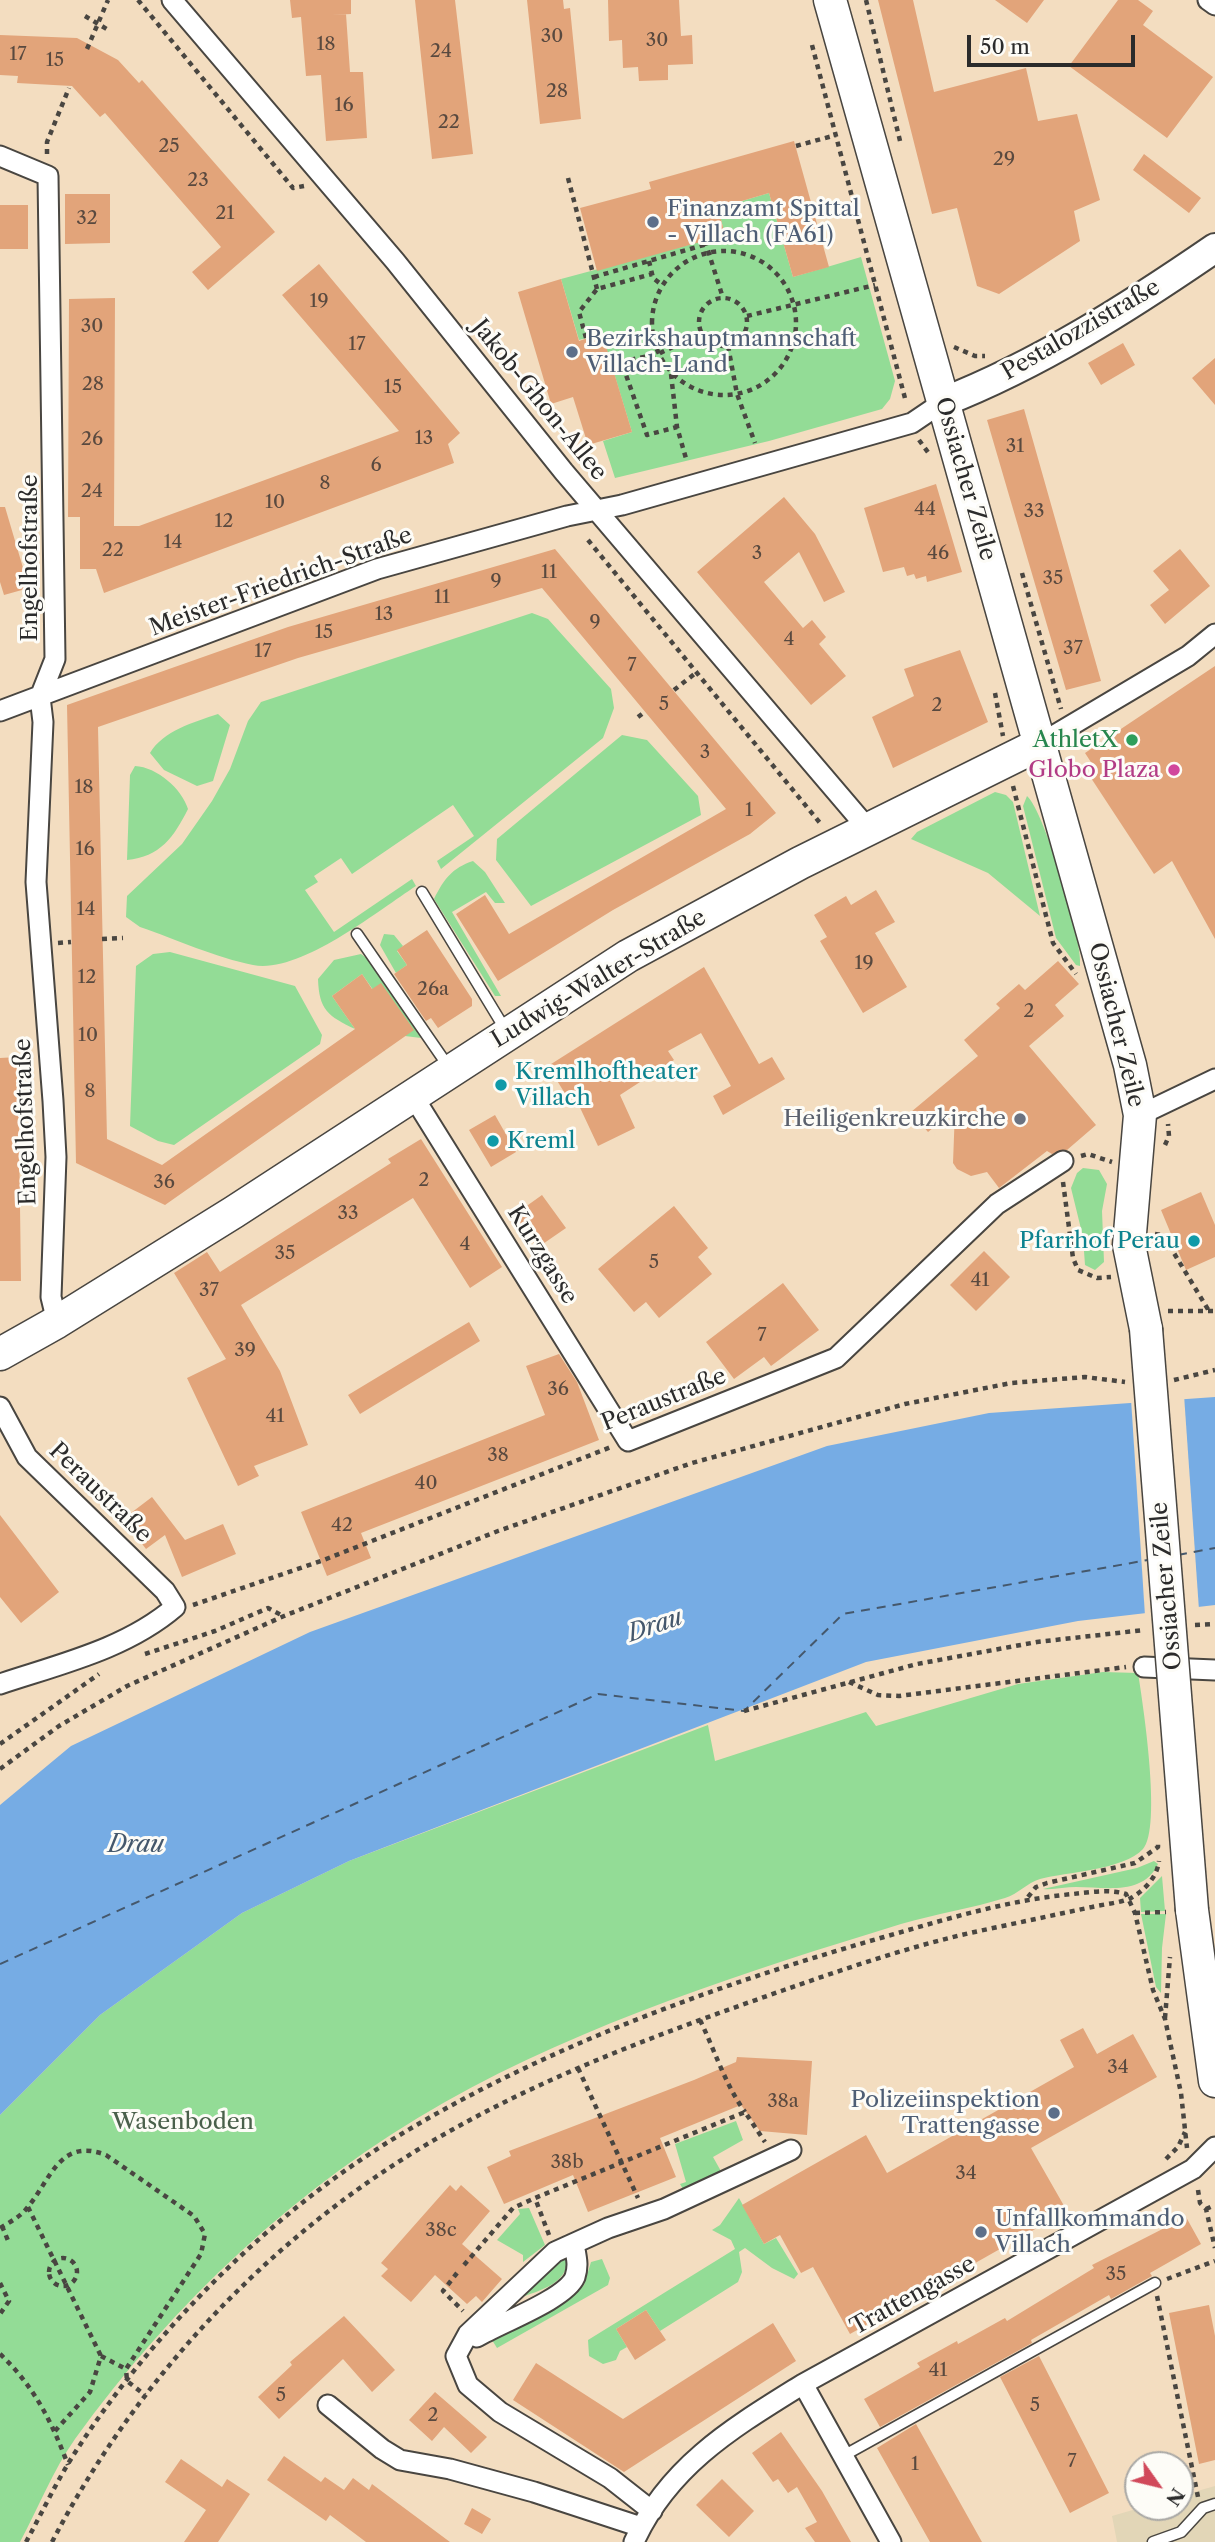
<!DOCTYPE html>
<html>
<head>
<meta charset="utf-8">
<style>
  body { margin:0 }
  #map { position:relative; width:1215px; height:2542px; overflow:hidden; background:#f3ddc0; font-family:"Libre Caslon Text",serif }
  canvas { display:block }
  .north { position:absolute; left:1124px; top:2451px; width:70px; height:70px; box-sizing:border-box; background:#fdfcf7; border:2px solid #a9a8a5; border-radius:50%; rotate:124deg; font-size:19px; font-weight:700; line-height:28px; text-align:center; color:#2b2b2b }
  .north::after { content:''; display:block; margin:auto; width:24px; height:32px; background:#d1495b; clip-path:polygon(50% 0,100% 100%,50% 72%,0 100%) }
  .scale { position:absolute; left:967px; top:35px; width:168px; height:32px; box-sizing:border-box; border:4px solid #2b2b2b; border-top:0; padding-left:9px; font-size:21px; line-height:24px; white-space:nowrap; color:#2b2b2b; -webkit-text-stroke:5px #fdfcf7; paint-order:stroke }
</style>
</head>
<body>
<div id="map">
<canvas width="1215" height="2542"></canvas>
<div class="north">N</div>
<div class="scale">50 m</div>
</div>
<script>
const c = document.querySelector('canvas').getContext('2d');
c.lineJoin = 'round';
function fill(path, color) {
  c.fillStyle = color;
  c.fill(path, 'evenodd');
}
function strokePath(path, color, width, dash) {
  c.strokeStyle = color;
  c.lineWidth = width;
  c.lineCap = dash ? 'butt' : 'round';
  c.setLineDash(dash || []);
  c.stroke(path);
}
function drawText(font, color, halo, rows, align = 'center') {
  c.font = font + ' "Libre Caslon Text",serif';
  c.lineWidth = 6;
  c.setLineDash([]);
  c.textBaseline = 'middle';
  c.strokeStyle = halo;
  c.fillStyle = color;
  for (const [text, x, y, turn = 0] of rows) {
    c.save();
    c.translate(x, y);
    c.rotate((+turn || 0) * Math.PI / 180);
    c.textAlign = isNaN(turn) ? turn : align;
    if (halo) c.strokeText(text, 0, 0);
    c.fillText(text, 0, 0);
    c.restore();
  }
}
fill(new Path2D(`
  M1215,2486V2542H1117L1112,2516L1143,2507H1180V2496Z`), '#e2d6b7');
fill(new Path2D(`
  M769,193L793,277L861,257L895,381L890,399L882,409L769,441L615,478L603,441L632,432L602,334L579,340L561,279L725,235L718,208Z
  M532,613L548,619L611,689L614,708L603,738L441,869L437,861L474,836L453,805L352,874L341,858L314,876L318,882L305,890L334,932L412,879L416,886C376,912 300,974 253,965C217,958 175,939 140,927L126,917L127,896L182,844L212,801L230,769L248,721L261,702Z
  M218,714L230,725L213,781L197,786L164,770L150,753C163,731 194,722 218,714Z
  M622,735L647,740L698,796L701,815L531,906L496,860L497,839Z
  M135,766C157,767 182,789 188,809C174,837 160,857 127,860L130,775Z
  M995,792L1006,795L1013,802L1040,916L988,873L911,839L917,832Z
  M1027,796C1044,810 1084,944 1080,966L1076,965L1056,938L1023,806Z
  M473,861L485,872L505,903H495L486,892L452,912L501,996H495L434,899C444,879 452,868 473,861Z
  M384,934L394,935L403,946L397,951L407,965L396,973L380,945Z
  M170,952L295,986L322,1035L320,1044L174,1145L158,1141L130,1126L136,966L153,954Z
  M361,954L375,964L421,1038L405,1036L362,974L332,996L355,1029C328,1016 319,1010 318,979L334,960Z
  M1083,1168L1099,1170L1107,1184L1102,1211L1104,1262L1095,1270L1085,1265L1083,1237L1071,1188L1077,1173Z
  M1103,1672L1138,1673C1143,1704 1162,1828 1143,1849C1124,1870 1066,1872 1040,1879C1027,1883 1018,1894 1005,1898C973,1908 935,1914 901,1924C748,1971 585,2023 445,2102C298,2185 173,2303 75,2439C53,2470 38,2509 20,2542H0V2115L100,2015L242,1913L349,1861L708,1725L715,1761L866,1712L876,1726L1018,1684Z
  M1154,1861L1158,1864C1143,1896 1105,1887 1076,1887C1065,1887 1054,1890 1043,1889L1137,1868Z
  M1162,1876L1165,1911L1141,1912L1140,1898Z
  M1141,1914H1166L1162,1948L1161,1993L1156,1987Z
  M736,2121L743,2140L713,2157L722,2173L683,2189L680,2184L686,2182L675,2144Z
  M739,2198L764,2244L776,2238L798,2274L794,2279L772,2268L745,2248L739,2252L742,2272L738,2282L660,2331L646,2310L616,2329L627,2347L620,2351L616,2360L603,2364L589,2356L588,2340L735,2249L731,2240L712,2230L720,2225Z
  M529,2208L545,2245L523,2262V2255L497,2240L520,2214L518,2209Z
  M566,2258C571,2285 533,2292 514,2300L547,2266Z
  M602,2259L610,2278L608,2285L497,2348L492,2340L566,2302L584,2285L591,2262Z`), '#93dc96');
fill(new Path2D(`
  M1215,1397V1605L1078,1621L866,1662L349,1861L242,1913L100,2015L0,2115V1805L71,1746L310,1632L827,1446L989,1413Z`), '#76ace4');
fill(new Path2D(`
  M1184,1395L1199,1610L1145,1616L1131,1399Z`), '#f3ddc0');
strokePath(new Path2D(`
  M1178,1555L1215,1548
  M0,1964L598,1694L744,1711L843,1614L1148,1560`), '#45586c', 2, [9, 7]);
fill(new Path2D(`
  M290,0H351V14L331,15L346,14L350,72H363L367,138L326,141L321,75L306,76L301,17L292,18Z
  M415,0H455L473,154L432,159Z
  M527,0H563L564,9L570,8L581,119L540,124Z
  M608,0H679L681,36L692,35L693,64L668,65V80L639,81L638,67L623,68L622,40L609,41Z
  M878,0H913L934,92L1026,68L1038,121L1077,114L1100,200L1074,211L1080,241L999,294L977,286L957,208L932,214Z
  M995,0H1044L1027,23Z
  M1118,0H1138L1153,11L1143,25L1213,77L1167,138L1069,66Z
  M0,35L77,38L118,60L139,83L142,80L275,232L208,290L192,272L221,247L105,113L100,117L72,86L17,83L18,76L0,75Z
  M794,141L829,267L793,277L769,193L718,208L725,235L597,271L580,208L651,189L649,182Z
  M1144,154L1201,198L1189,213L1133,170Z
  M65,194H110V243L65,244Z
  M0,205H28V249H0Z
  M319,264L460,433L448,444L454,463L104,593L96,569H80V517H68L69,299L115,298L114,526H139L399,431L282,295Z
  M561,279L579,341L602,333L632,432L588,445L573,397L551,404L518,292Z
  M1123,343L1135,365L1101,385L1088,363Z
  M1215,358V405L1192,378Z
  M1024,409L1101,681L1066,690L987,420Z
  M936,484L962,572L927,582L926,576L916,579L914,574L907,576L904,567L883,572L864,508Z
  M784,497L815,534L845,592L824,602L799,552L764,582L803,628L812,620L826,637L819,644L846,676L811,705L697,572Z
  M0,507H5L29,588L4,595L0,582Z
  M555,549L776,813L750,834L613,910L498,981L456,914L485,895L509,934L726,809L542,588L298,658L98,727L107,1139L162,1165L355,1029L332,996L362,974L372,989L381,983L414,1030L165,1205L76,1163L67,705L288,627Z
  M1180,549L1210,586L1165,624L1150,605L1169,590L1153,571Z
  M960,650L988,722L893,768L872,717L914,696L904,669Z
  M1215,666V939L1172,861L1154,874L1091,778L1098,773L1085,753Z
  M876,890L895,922L875,933L907,987L863,1013L820,941L827,937L814,915L846,896L851,905Z
  M427,930L472,999V1006L438,1028L431,1018L426,1021L394,974L407,965L397,950Z
  M1058,961L1079,984L1055,1005L1064,1016L1029,1046L1096,1125L1067,1150L1052,1154L1047,1151L999,1188L987,1172L971,1176L957,1169L953,1163L955,1110L928,1132L911,1112L978,1056L964,1040L1000,1008L996,1004L1019,984L1025,990Z
  M704,967L759,1064L772,1057L785,1079L723,1115L713,1096L731,1086L701,1033L668,1051L674,1060L620,1095L635,1128L598,1146L575,1097L569,1100L548,1066Z
  M18,1057L21,1281H0V1058Z
  M495,1115L516,1152L491,1167L469,1130Z
  M421,1139L502,1267L470,1288L413,1198L241,1305L280,1371L308,1445L254,1466L259,1476L238,1486L187,1378L226,1359L174,1273L207,1252L220,1272L391,1163L388,1159Z
  M1201,1192L1215,1225V1257L1186,1270L1161,1210Z
  M542,1195L566,1228L537,1248L514,1215Z
  M674,1206L708,1248L698,1257L712,1274L659,1318L646,1302L634,1312L598,1269Z
  M984,1251L1010,1277L976,1311L950,1285Z
  M783,1283L819,1330L771,1366L764,1357L734,1379L706,1342Z
  M469,1322L480,1341L360,1414L348,1395Z
  M559,1354L577,1382L599,1440L361,1533L371,1558L327,1576L301,1512L545,1415L526,1366Z
  M152,1497L185,1540L223,1524L236,1554L182,1577L165,1535L146,1549L123,1519Z
  M0,1515L59,1592L21,1623L0,1597Z
  M1083,2028L1097,2054L1133,2034L1157,2077L1031,2148L1067,2211L850,2334L813,2267L801,2273L780,2235L764,2244L742,2205L866,2135L887,2173L1074,2067L1060,2040Z
  M737,2057L812,2061L807,2135L760,2131L741,2105L660,2138L676,2177L588,2212L573,2175L504,2204L487,2167L511,2156L509,2151L694,2080L736,2062Z
  M450,2185L456,2191L461,2185L490,2211L462,2244L502,2279L482,2302L476,2296L467,2304L435,2275L411,2302L381,2276L388,2269L381,2263Z
  M1186,2217L1201,2244L1150,2273L1152,2276L1111,2299L1109,2295L1031,2340L1032,2343L880,2427L864,2399L920,2367L917,2363L957,2341L958,2344L1005,2318L1007,2321L1094,2268L1092,2265Z
  M1209,2305L1215,2336V2460L1199,2464L1169,2313Z
  M646,2310L666,2340L635,2360L616,2329Z
  M344,2316L395,2370L372,2392L343,2359L279,2419L258,2397L292,2365L290,2362Z
  M773,2323L796,2361L624,2472L513,2400L536,2363L623,2419Z
  M1039,2356L1109,2493L1070,2513L1000,2377Z
  M435,2392L487,2437L471,2453L444,2427L432,2441L409,2420Z
  M916,2424L982,2542H930L877,2448Z
  M781,2432L822,2491L851,2542H815L805,2528L817,2522L797,2487L788,2493L778,2479L773,2482L752,2453Z
  M284,2456L321,2482L325,2477L344,2490L353,2478L369,2490L372,2484L450,2542H366L330,2515L326,2521L267,2480Z
  M181,2459L222,2487L227,2479L250,2494L218,2542H184L206,2510L165,2482Z
  M722,2479L754,2511L729,2537L696,2505Z
  M472,2508L491,2519L482,2534L464,2524Z`), '#e2a47a');
const lane = new Path2D(`
  M422,892L505,1029
  M357,934L448,1066
  M843,2456L1155,2283
  M1153,2542L1181,2532L1203,2508L1215,2504`);
const street = new Path2D(`
  M172,0L395,261L564,472L869,830
  M1208,0L1215,5
  M0,156L48,176L55,659L40,697L43,722L36,882L53,1101L56,1157L51,1297L57,1322
  M0,711L377,569L567,516L622,505L912,423L943,402
  M1038,745L1188,656L1215,634
  M413,1096L628,1441L836,1358L997,1204L1063,1161
  M1140,1115L1215,1079
  M0,1407L27,1457L165,1591L175,1607C126,1649 60,1664 0,1684
  M1144,1667L1215,1670
  M477,2337C500,2323 566,2299 575,2277C579,2265 576,2256 574,2244
  M803,2384L891,2542
  M328,2405L382,2449L400,2460L450,2469L534,2492L641,2527
  M652,2511L610,2478L500,2412L468,2385L456,2356L468,2334L555,2252L608,2228L664,2209L791,2150
  M634,2542C669,2465 734,2427 803,2384L1193,2169L1215,2147`);
const secondary = new Path2D(`
  M943,402C1040,364 1129,307 1215,248`);
const primary = new Path2D(`
  M830,0L1130,1065L1140,1115L1129,1245L1146,1329
  M0,1354L57,1322L234,1212L628,956L800,863L1038,745
  M1192,1910L1215,2081`);
strokePath(lane, '#494641', 13);
strokePath(street, '#494641', 23);
strokePath(secondary, '#494641', 32);
strokePath(primary, '#494641', 35);
strokePath(new Path2D(`
  M138,0L293,188L304,186
  M866,0L901,145
  M85,16L110,31
  M812,45L906,402
  M87,49L108,0
  M796,146L836,135
  M47,154V142L69,88
  M568,178L597,289
  M705,241L723,298
  M652 323a72 72 0 1 1 144 0a72 72 0 1 1-144 0Z
  M649,261L653,278L662,285
  M594,277L707,244
  M699 322a24 24 0 1 1 48 0a24 24 0 1 1-48 0Z
  M747,316L875,285
  M586,338L579,312L597,289L652,274
  M728,346L737,394L755,443
  M954,347L975,356H985
  M611,364L625,372L647,435L677,427
  M611,364L658,354L702,333
  M671,374L677,427L687,462
  M919,440L930,455
  M588,540L820,823
  M1022,573L1061,709
  M674,690L697,672
  M995,693L1003,736
  M638,717L646,711
  M1013,786L1053,943L1076,974
  M102,939L123,938
  M58,943L71,942
  M1165,1145L1169,1136L1168,1124
  M1081,1156L1088,1154L1112,1162
  M1063,1182L1073,1258L1078,1270L1097,1278L1111,1277
  M1155,1234L1163,1235L1209,1311
  M1168,1311H1215
  M1174,1380L1215,1370
  M193,1605L321,1561L611,1447
  M1195,1625L1215,1624
  M145,1654L215,1631L268,1608L283,1616
  M849,1682L878,1695L899,1696L1126,1667
  M744,1711L917,1664L1037,1642L1144,1630
  M0,1744L99,1674
  M0,1769L59,1726L127,1686L284,1616L498,1531L692,1463L905,1404L1011,1383L1085,1377L1125,1382
  M1028,1897L1036,1887L1047,1883L1135,1863L1158,1847V1841
  M1135,1913L1166,1912
  M1165,2018L1170,1957
  M700,2020C715,2051 725,2084 745,2112
  M578,2068L638,2198
  M1166,2159L1178,2147L1185,2132
  M1198,2190L1200,2203L1206,2209L1215,2248
  M28,2207L101,2356
  M1206,2209L1215,2205
  M2,2226L9,2243
  M0,2228C10,2222 20,2217 27,2208C51,2180 59,2137 106,2155L194,2216L205,2234L201,2254L126,2369L127,2381L145,2395
  M549,2235L535,2198L745,2112L765,2142
  M49 2272a14 14 0 1 1 28 0a14 14 0 1 1-28 0Z
  M464,2265L513,2208L535,2198
  M457,2273L443,2291L463,2311
  M1167,2279L1215,2261
  M0,2283L9,2301L0,2314
  M1157,2296L1198,2497
  M0,2354C34,2386 52,2422 68,2465
  M55,2431L90,2392L101,2356L126,2369
  M26,2542C43,2511 58,2478 78,2448C154,2331 267,2218 385,2144C538,2049 712,1986 884,1937C947,1919 1008,1900 1073,1894C1090,1892 1110,1889 1126,1894L1135,1913L1153,1990L1165,2019L1181,2093L1187,2148
  M52,2542C143,2367 286,2220 459,2126C562,2069 673,2029 784,1990C847,1968 914,1945 979,1931C1017,1923 1054,1915 1092,1907C1104,1904 1120,1903 1131,1898C1145,1890 1157,1877 1159,1861`), '#494641', 4.5, [5, 5]);
strokePath(lane, '#fff', 10);
strokePath(street, '#fff', 19);
strokePath(secondary, '#fff', 28);
strokePath(primary, '#fff', 32);
const primaryBridge = new Path2D(`
  M1146,1329L1192,1910`);
strokePath(primaryBridge, '#494641', 35, []);
strokePath(primaryBridge, '#fff', 32);
for (const [x, y, r, color] of [
  [653,222,7,"#5c6f8a"],
  [572,352,7,"#5c6f8a"],
  [1132,740,7,"#2e9e5b"],
  [1174,770,7,"#d1479c"],
  [501,1085,7,"#0f9aa8"],
  [1020,1119,7,"#6b7280"],
  [493,1141,7,"#0f9aa8"],
  [1194,1241,7,"#0f9aa8"],
  [1054,2113,7,"#5c6f8a"],
  [981,2232,7,"#5c6f8a"]
]) {
  const dot = new Path2D();
  dot.arc(x, y, r, 0, 2 * Math.PI);
  c.fillStyle = color;
  c.fill(dot);
  strokePath(dot, '#fdfcf7', 2.5);
}
drawText('19px', '#59493f', null, [
  ["30",552,37],
  ["30",657,41],
  ["18",326,45],
  ["24",441,52],
  ["17",18,55],
  ["15",55,61],
  ["28",557,92],
  ["16",344,106],
  ["22",449,123],
  ["25",169,147],
  ["29",1004,160],
  ["23",198,181],
  ["21",225,214],
  ["32",87,219],
  ["19",319,302],
  ["30",92,327],
  ["17",357,345],
  ["28",93,385],
  ["15",393,388],
  ["13",424,439],
  ["26",92,440],
  ["31",1015,447],
  ["6",376,466],
  ["8",325,484],
  ["24",92,492],
  ["10",275,503],
  ["44",925,510],
  ["33",1034,512],
  ["12",224,522],
  ["14",173,543],
  ["22",113,551],
  ["3",757,554],
  ["46",938,554],
  ["11",549,573],
  ["35",1053,579],
  ["9",496,582],
  ["11",442,598],
  ["13",384,615],
  ["9",595,623],
  ["15",324,633],
  ["4",789,640],
  ["37",1073,649],
  ["17",263,652],
  ["7",632,666],
  ["5",664,705],
  ["2",937,706],
  ["3",705,753],
  ["18",84,788],
  ["1",749,811],
  ["16",85,850],
  ["14",86,910],
  ["19",864,964],
  ["12",87,978],
  ["26a",433,990],
  ["2",1029,1012],
  ["10",88,1036],
  ["8",90,1092],
  ["2",424,1181],
  ["36",164,1183],
  ["33",348,1214],
  ["4",465,1245],
  ["35",285,1254],
  ["5",654,1263],
  ["41",980,1281],
  ["37",209,1291],
  ["7",762,1336],
  ["39",245,1351],
  ["36",558,1390],
  ["41",275,1417],
  ["38",498,1456],
  ["40",426,1484],
  ["42",342,1526],
  ["34",1118,2068],
  ["38a",783,2102],
  ["38b",567,2163],
  ["34",966,2174],
  ["38c",441,2231],
  ["35",1116,2275],
  ["41",938,2371],
  ["5",281,2396],
  ["5",1035,2406],
  ["2",433,2416],
  ["7",1072,2462],
  ["1",915,2465]
]);
drawText('23px', '#4e5e75', '#fdfcf7', [
  ["Finanzamt Spittal",667,209],
  ["- Villach (FA61)",667,235],
  ["Bezirkshauptmannschaft",586,339],
  ["Villach-Land",586,365],
  ["Polizeiinspektion",1040,2100,"right"],
  ["Trattengasse",1040,2126,"right"],
  ["Unfallkommando",995,2219],
  ["Villach",995,2245]
], 'left');
drawText('23px', '#2b2b2b', '#fdfcf7', [
  ["Pestalozzistraße",1081,330,-30],
  ["Jakob-Ghon-Allee",539,400,51],
  ["Ossiacher Zeile",965,479,74],
  ["Engelhofstraße",30,558,-90],
  ["Meister-Friedrich-Straße",281,582,-20],
  ["Ludwig-Walter-Straße",599,979,-31],
  ["Ossiacher Zeile",1116,1025,76],
  ["Engelhofstraße",26,1122,-92],
  ["Kurzgasse",542,1255,58],
  ["Peraustraße",664,1400,-22],
  ["Peraustraße",100,1493,44],
  ["Ossiacher Zeile",1167,1586,-95],
  ["Trattengasse",913,2296,-29]
]);
drawText('23px', '#27864d', '#fdfcf7', [
  ["AthletX",1118,740]
], 'right');
drawText('23px', '#b23c85', '#fdfcf7', [
  ["Globo Plaza",1160,770]
], 'right');
drawText('23px', '#0d838f', '#fdfcf7', [
  ["Kremlhoftheater",515,1072],
  ["Villach",515,1098],
  ["Kreml",507,1141],
  ["Pfarrhof Perau",1180,1241,"right"]
], 'left');
drawText('23px', '#5b616d', '#fdfcf7', [
  ["Heiligenkreuzkirche",1006,1119]
], 'right');
drawText('23px', '#4a604b', '#fdfcf7', [
  ["Wasenboden",183,2122]
]);
drawText('italic 24px', '#45586c', '#fdfcf7', [
  ["Drau",655,1626,-19],
  ["Drau",136,1845]
]);
</script>
</body>
</html>
